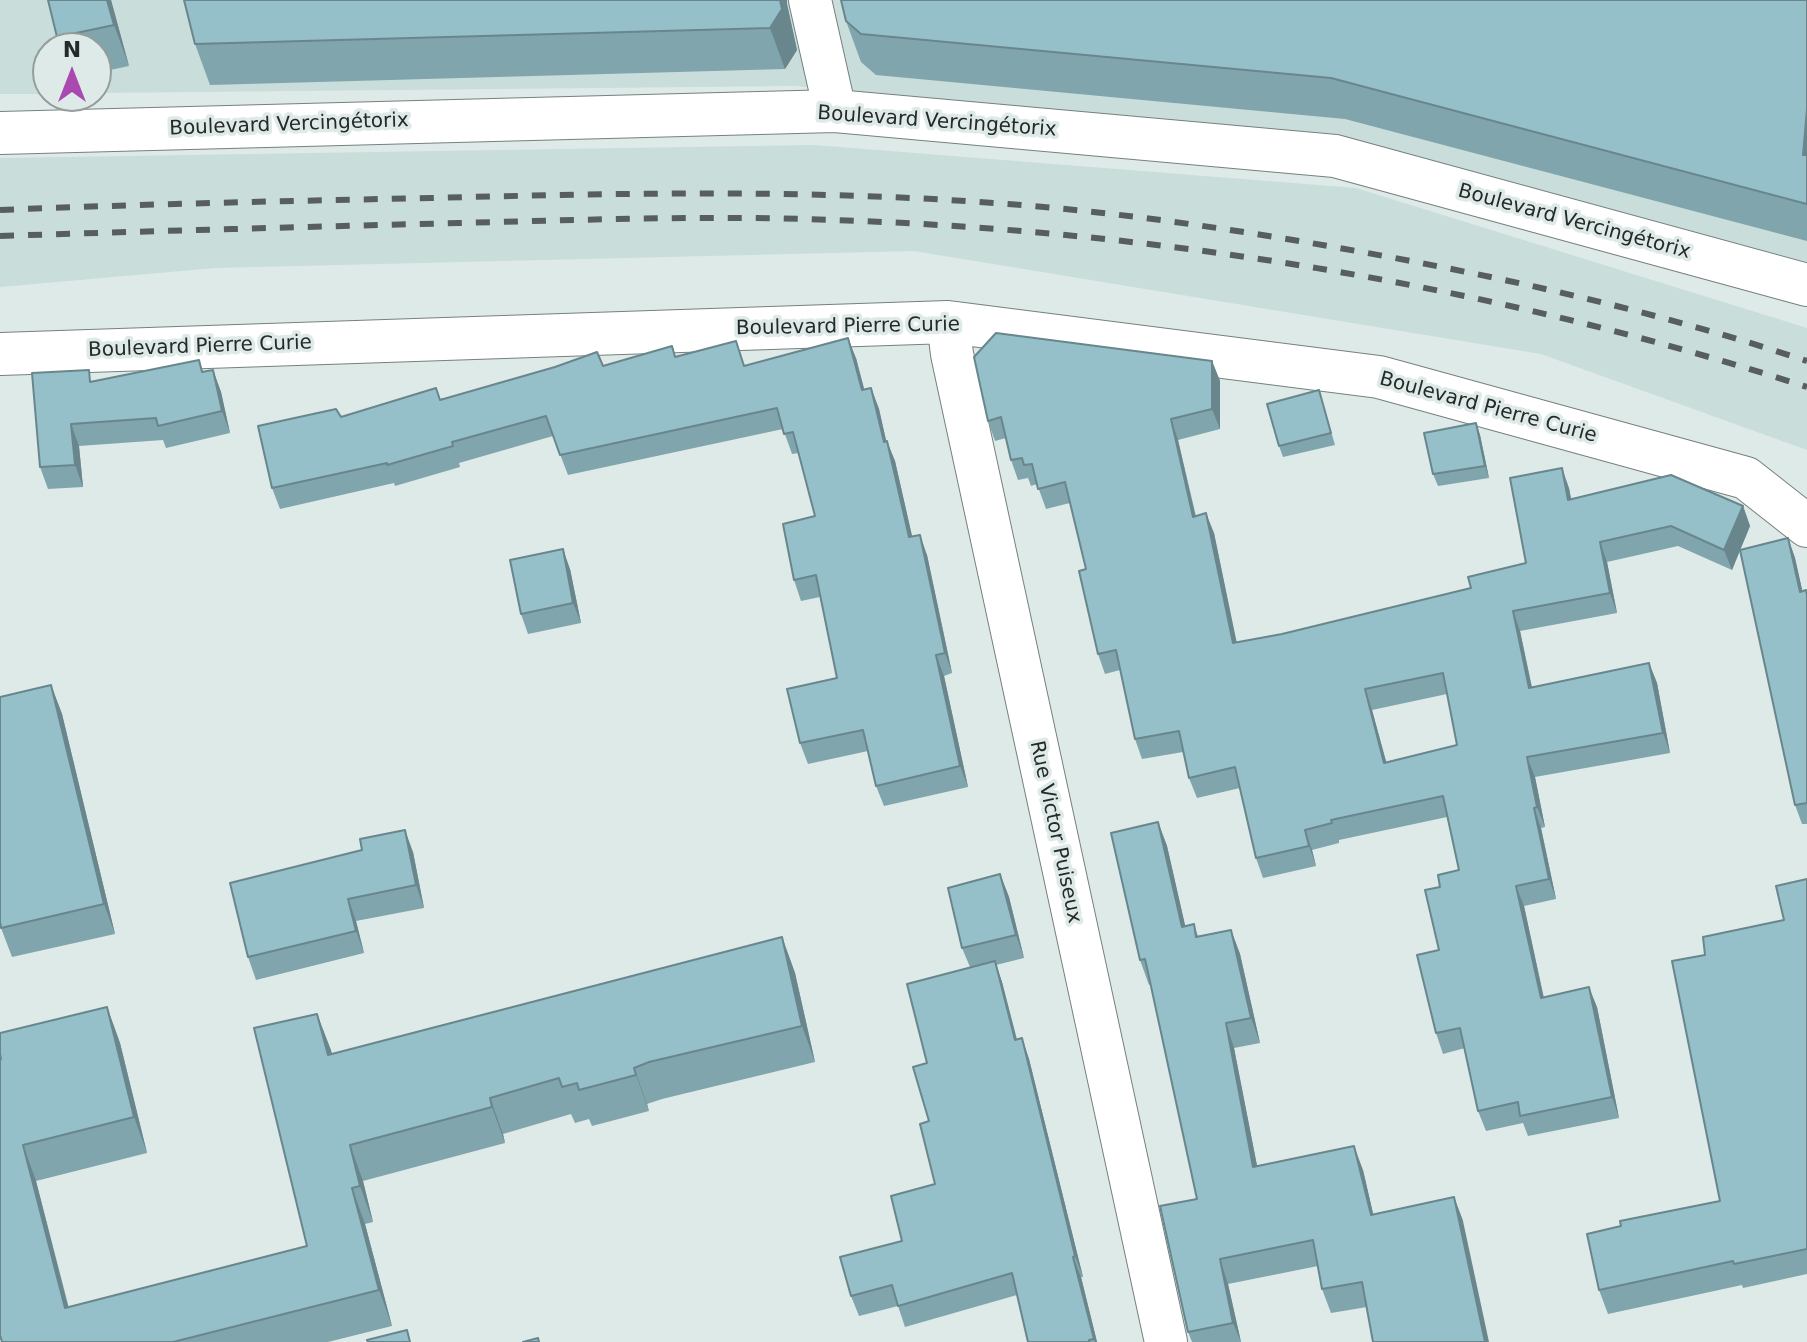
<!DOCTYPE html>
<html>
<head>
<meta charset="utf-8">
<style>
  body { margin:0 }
  #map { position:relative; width:1807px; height:1342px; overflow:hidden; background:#deeae8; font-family:"DejaVu Sans",sans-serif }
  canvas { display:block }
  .north { position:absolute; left:32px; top:32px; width:80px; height:80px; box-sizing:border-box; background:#deeae8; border:2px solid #949d9b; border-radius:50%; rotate:0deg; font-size:22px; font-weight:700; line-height:32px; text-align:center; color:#252928 }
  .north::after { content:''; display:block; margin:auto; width:28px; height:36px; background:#aa49b0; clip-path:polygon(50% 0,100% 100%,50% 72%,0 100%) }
</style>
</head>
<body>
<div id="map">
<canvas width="1807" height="1342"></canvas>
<div class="north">N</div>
</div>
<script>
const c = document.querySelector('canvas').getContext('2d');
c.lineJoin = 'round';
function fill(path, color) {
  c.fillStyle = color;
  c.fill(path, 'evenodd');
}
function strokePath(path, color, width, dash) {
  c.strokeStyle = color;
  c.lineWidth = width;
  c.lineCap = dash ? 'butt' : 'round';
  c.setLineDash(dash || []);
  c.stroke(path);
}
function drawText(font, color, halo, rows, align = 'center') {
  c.font = font + ' "DejaVu Sans",sans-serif';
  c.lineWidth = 7;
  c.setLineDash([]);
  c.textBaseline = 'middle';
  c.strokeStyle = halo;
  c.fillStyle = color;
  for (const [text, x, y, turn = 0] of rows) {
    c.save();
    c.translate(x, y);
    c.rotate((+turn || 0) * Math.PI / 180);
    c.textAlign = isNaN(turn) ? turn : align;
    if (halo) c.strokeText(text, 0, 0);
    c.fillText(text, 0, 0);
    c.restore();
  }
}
fill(new Path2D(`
  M0,0H1807V262L1353,145L795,86L96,93V48H48V94H0Z
  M814,145L1356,188L1807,328V450L1541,354L914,251L215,268L0,287V158Z`), '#c9ddda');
const minor = new Path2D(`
  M810,0L835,111
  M0,133L835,111L1335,156L1807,285
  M948,322L952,354L1166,1342
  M0,354L948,322L1379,377L1746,478L1807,526`);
strokePath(minor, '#76807f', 44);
strokePath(minor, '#fff', 42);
strokePath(new Path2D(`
  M0,210C144,204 287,201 431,198C624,193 815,189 1008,204C1127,213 1245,231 1362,252C1512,279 1662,313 1807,361
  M0,236C153,231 305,227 458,223C584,220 709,215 834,220C1163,231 1494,286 1807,387`), '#585e5d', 6, [14, 14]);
fill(new Path2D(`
  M48,0H111L129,66L96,73V48H61Z
  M1807,0V241L1345,119L876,75L861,62L846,21Z
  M787,4L797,50L785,69L210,85L195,44Z
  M676,357L745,366L856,358L864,390L871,388L879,409L886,441L895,461L912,536L927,555L952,673L944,676L968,787L884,806L876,786L868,751L808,764L800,743L837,678L820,597L801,601L794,580L815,516L799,453L792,454L783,429L568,475L553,436L459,463L460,467L395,486L394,483L280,509L272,488L341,417L440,399L603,366Z
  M199,360L203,372L213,370L221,392L230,433L166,448L163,440L79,446L83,487L48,489L40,467L93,381Z
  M1212,361L1220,381V429L1178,440L1196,516L1214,533L1236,642L1282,634L1471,588L1526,563L1569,488L1571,499L1743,506L1750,526L1740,550L1788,538L1795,558L1802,591L1807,593V824H1802L1795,805L1740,550L1732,570L1678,546L1607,562L1617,613L1520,631L1532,687L1649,663L1657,683L1670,753L1535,777L1545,827L1541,828L1556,899L1524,906L1544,998L1597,1007L1619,1118L1528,1136L1523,1123L1486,1131L1478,1111L1465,1048L1443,1054L1436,1033L1440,887L1459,870L1447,817L1339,840V843L1312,850L1316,866L1263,878L1256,858L1240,788L1197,798L1189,778L1183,752L1142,759L1135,739L1120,670L1105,674L1098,654L1086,569L1070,503L1046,509L1037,484L1031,486L1028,478L1018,480L1011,460L1006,438L995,441L988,421ZM1447,694L1457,745L1386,762L1372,710Z
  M1319,390L1335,445L1283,457L1279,446Z
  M1476,423L1480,435L1489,478L1438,486L1433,474Z
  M570,569L581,623L528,634L521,614Z
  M51,685L62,714L115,934L12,957L1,928Z
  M1158,822L1167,846L1185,926L1194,924L1198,936L1231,930L1240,954L1260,1043L1234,1048L1257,1166L1363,1170L1373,1214L1454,1197L1463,1221L1367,1307L1331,1313L1322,1289L1318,1266L1228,1284L1241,1342H1192L1188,1332L1197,1199L1151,984L1149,985L1140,960Z
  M362,850L413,852L424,908L356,921L364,953L256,980L248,957Z
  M1000,874L1009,897L1024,958L996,965L1002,982L1017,1039L1022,1038L1029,1059L1083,1277H1081L1097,1342H1028L1017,1295L905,1327L898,1306L859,1316L851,1296L902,1241L935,1184L929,1121L927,1063L970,967L962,948Z
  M1807,879V1274L1743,1288L1742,1285L1608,1314L1599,1290L1621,1226L1720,1201L1705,955L1784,920Z
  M782,937L795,973L815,1062L662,1099L647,1104L649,1111L592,1126L589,1119L575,1123L571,1114L503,1134L505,1143L363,1181L373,1222L365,1224L392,1326L328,1342H2L0,1060L107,1007L120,1043L147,1153L36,1181L69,1308L307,1246L317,1014L332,1054Z`), '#81a5ad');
fill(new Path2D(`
  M107,0H111L129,66L114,25Z
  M780,0H787V4L797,50L785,69L770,28Z
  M1807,109V166L1803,155Z
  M848,338L856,358L870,411L862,390Z
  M1212,361L1220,381V429L1212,409Z
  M213,370L221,392L230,433L222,411Z
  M871,388L879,409L891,462L884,442Z
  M1171,419L1178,440L1200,537L1193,517Z
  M1476,423L1480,435L1489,478L1485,466Z
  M71,424L79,446L83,487L75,465Z
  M887,441L895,461L917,558L909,537Z
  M1562,468L1569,488L1575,520L1568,500Z
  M1743,506L1750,526L1732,570L1724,550Z
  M1206,513L1214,533L1241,663L1233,643Z
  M920,535L927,555L952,673L945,653Z
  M1788,538L1795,558L1807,611L1800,592Z
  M1600,542L1607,562L1617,613L1610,593Z
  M563,549L570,569L581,623L573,603Z
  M1513,611L1520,631L1536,708L1529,688Z
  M936,655L944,676L968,787L960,766Z
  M1649,663L1657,683L1670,753L1663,733Z
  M51,685L62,714L115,934L104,904Z
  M1365,689L1372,710L1392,783L1384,763Z
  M1527,757L1535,777L1545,827L1537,807Z
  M1534,808L1541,828L1556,899L1549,879Z
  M1158,822L1167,846L1191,951L1182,927Z
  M405,830L413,852L424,908L416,885Z
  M1305,830L1312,850L1316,866L1309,846Z
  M1000,874L1009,897L1024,958L1016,935Z
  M1516,886L1524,906L1548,1018L1541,998Z
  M348,899L356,921L364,953L356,931Z
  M1231,930L1240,954L1260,1043L1251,1018Z
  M782,937L795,973L815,1062L802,1026Z
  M995,961L1002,982L1022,1061L1015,1040Z
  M1589,987L1597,1007L1619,1118L1612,1097Z
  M107,1007L120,1043L147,1153L134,1117Z
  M317,1014L331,1050L341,1092L328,1055Z
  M1226,1023L1234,1048L1262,1191L1253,1167Z
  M1022,1038L1029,1059L1083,1277L1075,1256Z
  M634,1068L647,1104L649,1111L636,1075Z
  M490,1098L503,1134L505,1143L492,1107Z
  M23,1145L36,1181L77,1342L65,1308Z
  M350,1145L363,1181L373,1222L360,1186Z
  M1354,1146L1363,1170L1379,1239L1371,1215Z
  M352,1188L365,1224L392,1326L379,1290Z
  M1454,1197L1463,1221L1489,1342H1485Z
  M1073,1257L1081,1277L1097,1342H1095L1094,1339Z
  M1220,1259L1228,1284L1241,1342L1233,1323Z`), '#69868d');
const building = new Path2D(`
  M48,0H107L114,25L57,37Z
  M184,0H780L782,9L770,28L195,44Z
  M841,0H1807V109L1803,155H1807V204L1331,78L861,34L846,21Z
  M996,333L1212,361V409L1171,419L1193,517L1206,513L1233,643L1282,634L1471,588L1468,577L1526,563L1510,478L1562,468L1568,500L1671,475L1743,506L1724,550L1671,526L1600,542L1610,593L1513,611L1529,688L1649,663L1663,733L1527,757L1537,807L1534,808L1549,879L1516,886L1541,998L1589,987L1612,1097L1520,1116L1518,1102L1478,1111L1460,1028L1436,1033L1417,955L1439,950L1425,890L1440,887L1438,875L1459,870L1443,796L1331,820L1332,823L1305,830L1309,846L1256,858L1235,767L1189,778L1179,731L1135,739L1116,650L1098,654L1079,571L1086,569L1065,482L1038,489L1032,464L1024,465L1022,458L1011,460L1001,417L988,421L974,357ZM1443,673L1457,745L1384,763L1365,689Z
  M848,338L862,390L871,388L884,442L887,441L909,537L920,535L945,653L936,655L960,766L876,786L863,730L800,743L787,689L837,678L816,575L794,580L783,524L815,516L793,432L784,434L777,408L560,455L546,416L452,442L453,446L387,465V463L272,488L258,426L336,409L341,417L436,388L440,400L555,367L597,352L603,366L672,346L675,357L736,341L744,366Z
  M199,360L202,372L213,370L222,411L158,426L156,418L71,424L75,465L40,467L32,373L89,370L90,382Z
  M1319,390L1331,433L1279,446L1267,404Z
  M1476,423L1485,466L1433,474L1424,433Z
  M1788,538L1800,592L1806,590L1807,595V803L1795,805L1740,550Z
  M563,549L573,603L521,614L510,560Z
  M51,685L104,904L1,928L0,922V697Z
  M1158,822L1182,927L1194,924L1196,937L1231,930L1251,1018L1226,1023L1253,1167L1354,1146L1371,1215L1454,1197L1485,1342H1373L1362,1282L1322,1289L1313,1240L1220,1259L1233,1323L1188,1332L1160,1206L1197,1199L1149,977L1145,959L1140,960L1111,833Z
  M405,830L416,885L348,899L356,931L248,957L230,883L362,850L360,839Z
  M1000,874L1016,935L962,948L948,888Z
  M1807,879V1249L1734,1264L1733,1261L1599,1290L1587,1234L1621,1226L1620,1221L1720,1201L1672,961L1705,955L1703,937L1784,920L1776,886Z
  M782,937L802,1026L649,1062L634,1068L636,1075L579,1090L577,1083L562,1087L559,1078L490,1098L492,1107L350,1145L360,1186L352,1188L379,1290L173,1342H2L0,1335V1060L1,1059L0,1054V1033L107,1007L134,1117L23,1145L65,1308L307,1246L254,1028L317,1014L328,1055Z
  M995,961L1015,1040L1022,1038L1075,1256L1073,1257L1094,1339L1089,1340V1342H1028L1012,1273L898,1306L892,1285L851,1296L840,1257L902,1241L891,1196L935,1184L920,1124L929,1121L913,1067L927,1063L907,984Z
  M407,1330L410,1342H368L367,1340Z
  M538,1338L539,1342H523Z`);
fill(building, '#96c0c9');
strokePath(building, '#69868d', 2);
drawText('20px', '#252928', '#deeae8', [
  ["Boulevard Vercingétorix",937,122,4],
  ["Boulevard Vercingétorix",289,125,-2],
  ["Boulevard Vercingétorix",1574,222,15],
  ["Boulevard Pierre Curie",848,327,-1],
  ["Boulevard Pierre Curie",200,347,-2],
  ["Boulevard Pierre Curie",1488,408,15],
  ["Rue Victor Puiseux",1055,832,78]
]);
</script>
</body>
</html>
